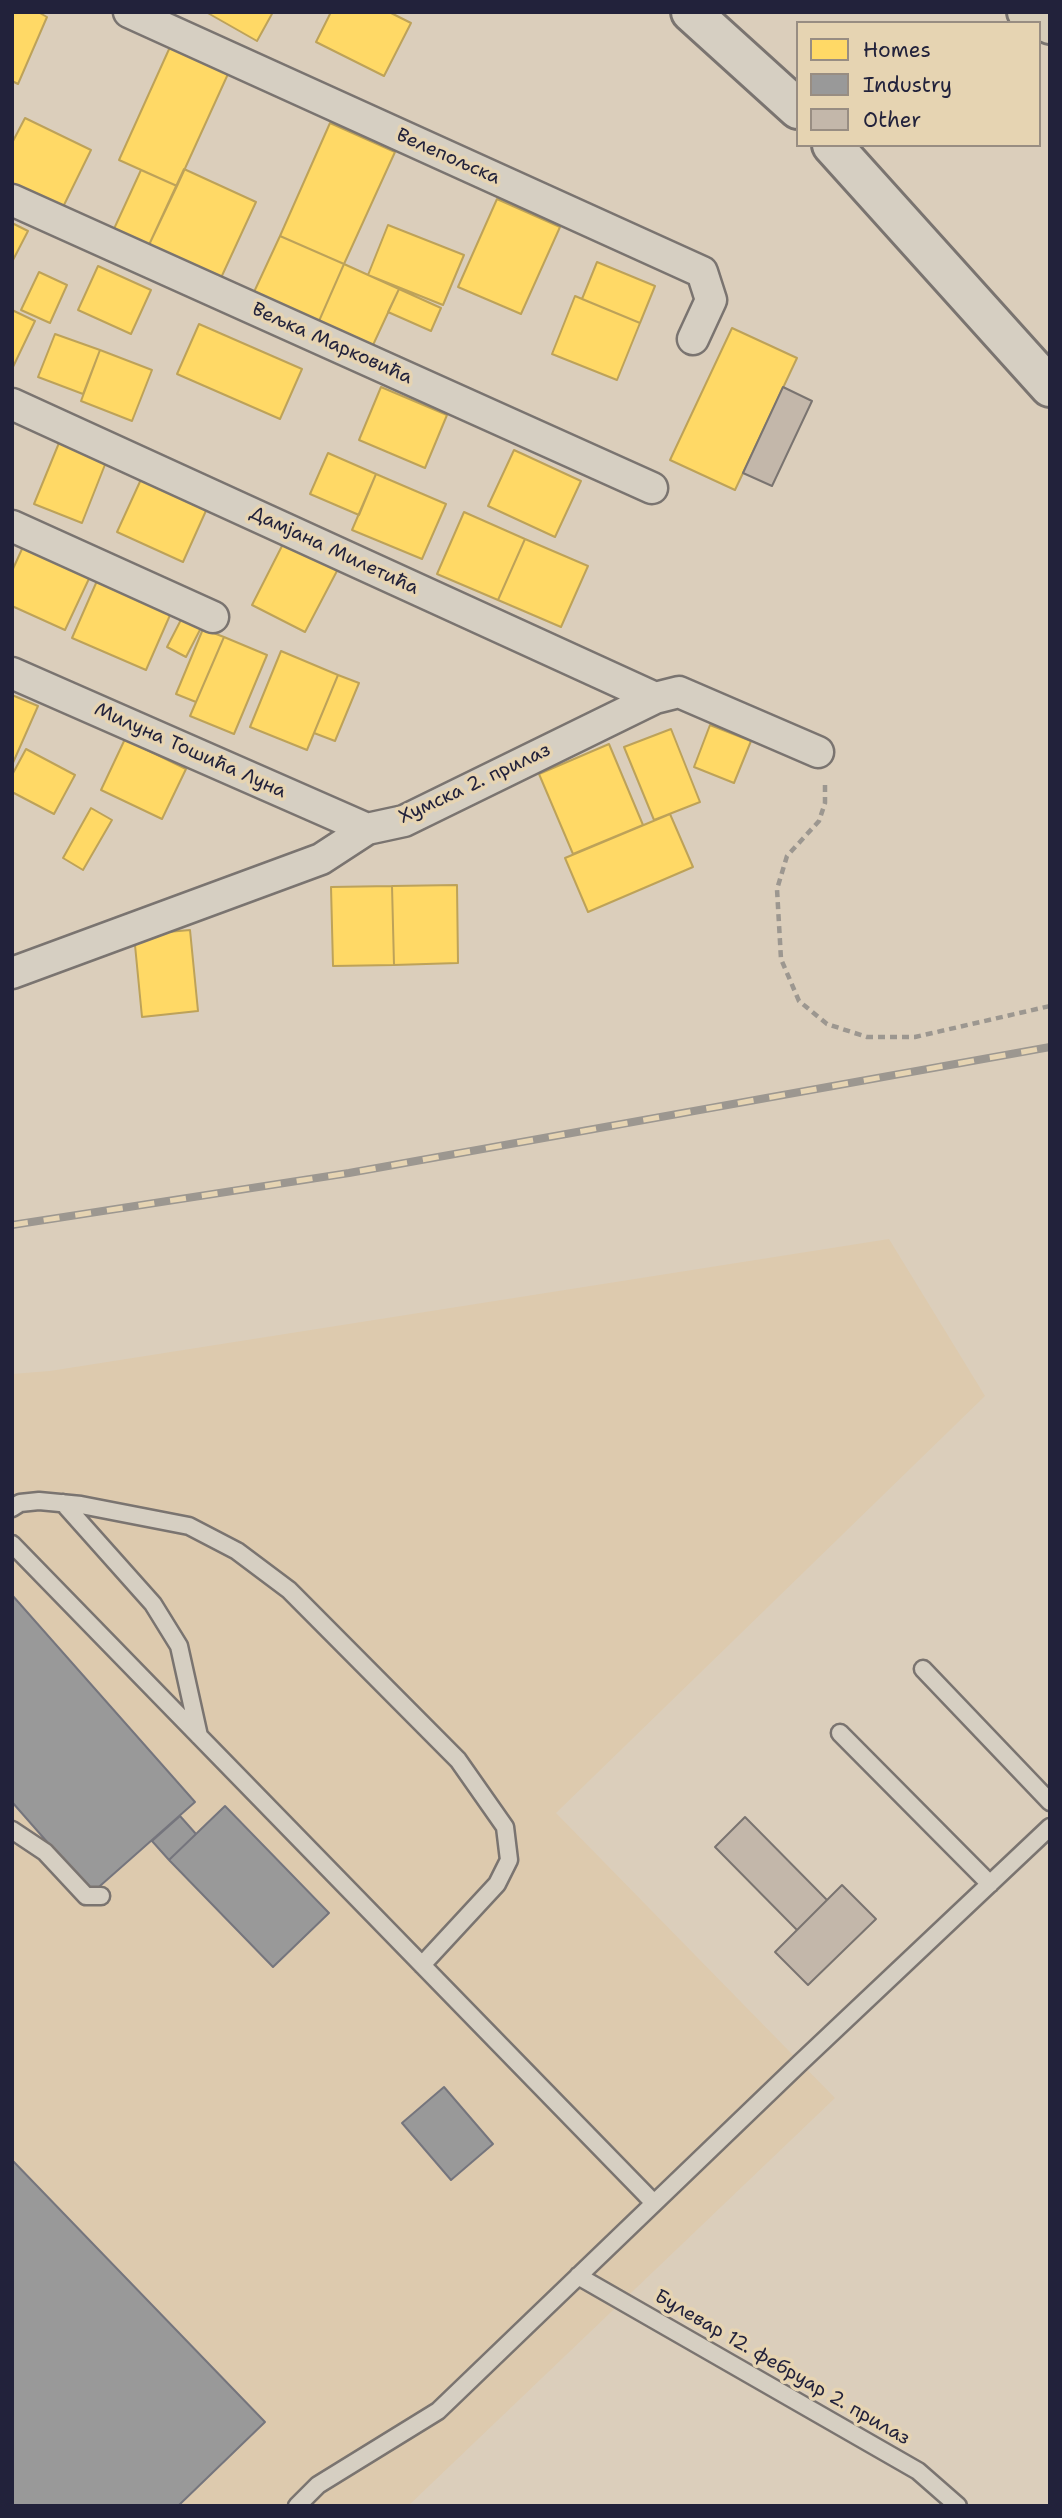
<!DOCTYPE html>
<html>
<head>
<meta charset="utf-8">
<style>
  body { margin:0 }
  #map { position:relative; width:1062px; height:2518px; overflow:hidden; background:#dbcebb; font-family:"Shantell Sans",sans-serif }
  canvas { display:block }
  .frame { position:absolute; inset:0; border:14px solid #22223b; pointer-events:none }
  .legend { position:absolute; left:796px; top:21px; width:245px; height:126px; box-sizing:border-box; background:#e6d4b2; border:2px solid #988d82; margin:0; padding:9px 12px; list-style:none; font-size:21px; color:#22223b }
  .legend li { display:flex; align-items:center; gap:14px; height:35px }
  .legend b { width:35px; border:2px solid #988d82 }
</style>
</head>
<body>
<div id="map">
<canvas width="1062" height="2518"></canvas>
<div class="frame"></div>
<ul class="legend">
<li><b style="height:19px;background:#ffd966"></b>Homes</li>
<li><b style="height:19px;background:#999"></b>Industry</li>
<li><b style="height:19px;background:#c3b7aa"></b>Other</li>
</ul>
</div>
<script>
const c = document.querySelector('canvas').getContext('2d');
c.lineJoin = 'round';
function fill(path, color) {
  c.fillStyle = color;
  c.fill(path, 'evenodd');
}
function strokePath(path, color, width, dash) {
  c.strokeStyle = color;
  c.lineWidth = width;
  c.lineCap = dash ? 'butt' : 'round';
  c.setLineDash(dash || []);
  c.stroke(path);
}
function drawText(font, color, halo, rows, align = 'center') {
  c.font = font + ' "Shantell Sans",sans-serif';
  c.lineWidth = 7;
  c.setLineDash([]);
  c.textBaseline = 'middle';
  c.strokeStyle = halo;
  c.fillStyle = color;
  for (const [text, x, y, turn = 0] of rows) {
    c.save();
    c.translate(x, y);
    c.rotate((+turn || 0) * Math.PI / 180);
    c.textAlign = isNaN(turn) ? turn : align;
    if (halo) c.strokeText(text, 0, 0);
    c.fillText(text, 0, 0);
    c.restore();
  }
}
fill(new Path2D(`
  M889,1239L985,1396L556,1813L835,2098L408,2506H12V1374L50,1371Z`), '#ddcaae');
const homes = new Path2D(`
  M12,12H38L47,17L18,84L12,81Z
  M206,12H273L257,41Z
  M331,12H389L411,23L384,76L316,42Z
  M170,47L228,74L177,186L119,160Z
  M25,118L91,150L63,207L12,183V143Z
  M330,123L395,152L344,264L280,236Z
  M184,169L256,202L220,280L148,247Z
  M141,170L177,186L148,247L113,231Z
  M497,199L560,227L521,314L458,287Z
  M12,223L28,231L12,262Z
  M388,225L464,255L443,305L368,275Z
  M280,236L344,264L319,321L254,292Z
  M597,262L655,286L640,323L582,299Z
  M344,264L399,289L373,345L319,321Z
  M98,266L151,290L131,334L78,310Z
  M39,272L67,285L50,323L21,310Z
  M399,289L441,308L431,331L388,312Z
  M575,296L640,323L617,380L552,354Z
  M12,310L35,321L12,369Z
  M199,324L302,369L280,419L177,374Z
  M732,328L797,358L735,490L670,460Z
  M55,334L100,350L83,394L38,377Z
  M100,350L152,370L132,421L81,401Z
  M381,387L447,415L425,468L359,440Z
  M61,438L108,457L82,523L34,504Z
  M514,450L581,481L555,537L488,506Z
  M328,453L376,474L359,515L310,494Z
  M376,474L446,504L422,559L352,530Z
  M143,475L209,504L183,562L117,532Z
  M464,512L525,539L498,600L437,574Z
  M27,538L94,568L65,630L12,606V571Z
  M525,539L588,566L561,627L498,600Z
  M284,542L338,569L305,632L252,605Z
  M100,574L174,606L146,670L72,638Z
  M185,612L204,622L186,657L167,647Z
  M203,629L224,637L196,702L176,694Z
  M224,637L267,655L234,734L190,716Z
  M281,651L338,675L307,750L250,727Z
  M338,675L359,683L335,741L314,733Z
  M12,695L38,706L12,765Z
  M710,725L751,741L734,783L694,767Z
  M671,729L700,802L654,820L624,747Z
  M125,739L186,769L162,819L101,790Z
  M609,744L643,825L573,854L539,774Z
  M26,749L75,775L54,814L12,792V775Z
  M91,808L112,820L83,870L63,858Z
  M670,814L693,867L588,912L565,858Z
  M457,885L458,963L394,965L392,886Z
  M392,886L394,965L333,966L331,887Z
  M190,930L198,1011L142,1017L134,935Z`);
fill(homes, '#ffd966');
strokePath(homes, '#bda259', 2);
const industry = new Path2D(`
  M12,1595L195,1802L92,1893L12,1802Z
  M225,1806L329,1913L273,1967L169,1860Z
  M180,1816L196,1834L169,1860L152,1841Z
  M444,2087L493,2144L451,2180L402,2123Z
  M12,2160L265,2422L178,2506H12Z`);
fill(industry, '#999');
strokePath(industry, '#75757d', 2);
const building = new Path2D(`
  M783,387L812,401L772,486L743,473Z
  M745,1817L827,1900L797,1930L715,1847Z
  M842,1885L876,1919L808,1985L775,1952Z`);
fill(building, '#c3b7aa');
strokePath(building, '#7a7470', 2);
const lane = new Path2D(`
  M63,1503L153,1604L179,1646L199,1736
  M12,1508L20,1503L39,1501L81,1505L189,1526L237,1551L289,1590L458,1760L505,1827L509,1860L497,1884L422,1965
  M12,1544L654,2203
  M923,1669L1050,1802
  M840,1733L990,1884
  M12,1830L45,1852L86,1896H101
  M578,2276L918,2471L958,2506
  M297,2506L318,2485L438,2411L800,2063L1050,1827`);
const street = new Path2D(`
  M129,12L702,272L711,300L693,339
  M12,200L652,488
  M12,404L655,698
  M12,526L213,617
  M12,673L367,829
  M12,973L321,859L367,829L404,821L655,698L679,692L818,752`);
const secondary = new Path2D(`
  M691,12L798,109
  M832,145L1050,387`);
const highway = new Path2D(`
  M1027,12L1050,24`);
strokePath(lane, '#7a7470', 21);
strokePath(street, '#7a7470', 35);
strokePath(secondary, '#7a7470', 44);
strokePath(highway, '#7a7470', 44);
strokePath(new Path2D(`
  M825,785V803L819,821L787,856L777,889L781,959L799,1001L827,1024L867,1037H915L1050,1006`), '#9c9790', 4.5, [7, 5]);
strokePath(lane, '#d6cfc2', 16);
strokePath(street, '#d6cfc2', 30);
strokePath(secondary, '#d6cfc2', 38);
strokePath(highway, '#d6cdb9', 38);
const rail = new Path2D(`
  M12,1225L349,1173L1050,1047`);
strokePath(rail, '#9c9790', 8);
strokePath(rail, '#e6d4b2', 5, [16]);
drawText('19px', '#22223b', '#e6d4b2', [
  ["Велепољска",448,157,24],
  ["Вељка Марковића",332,344,24],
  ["Дамјана Милетића",334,551,25],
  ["Милуна Тошића Луна",190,751,24],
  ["Хумска 2. прилаз",475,784,-25],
  ["Булевар 12. фебруар 2. прилаз",782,2368,30]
]);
</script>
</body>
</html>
